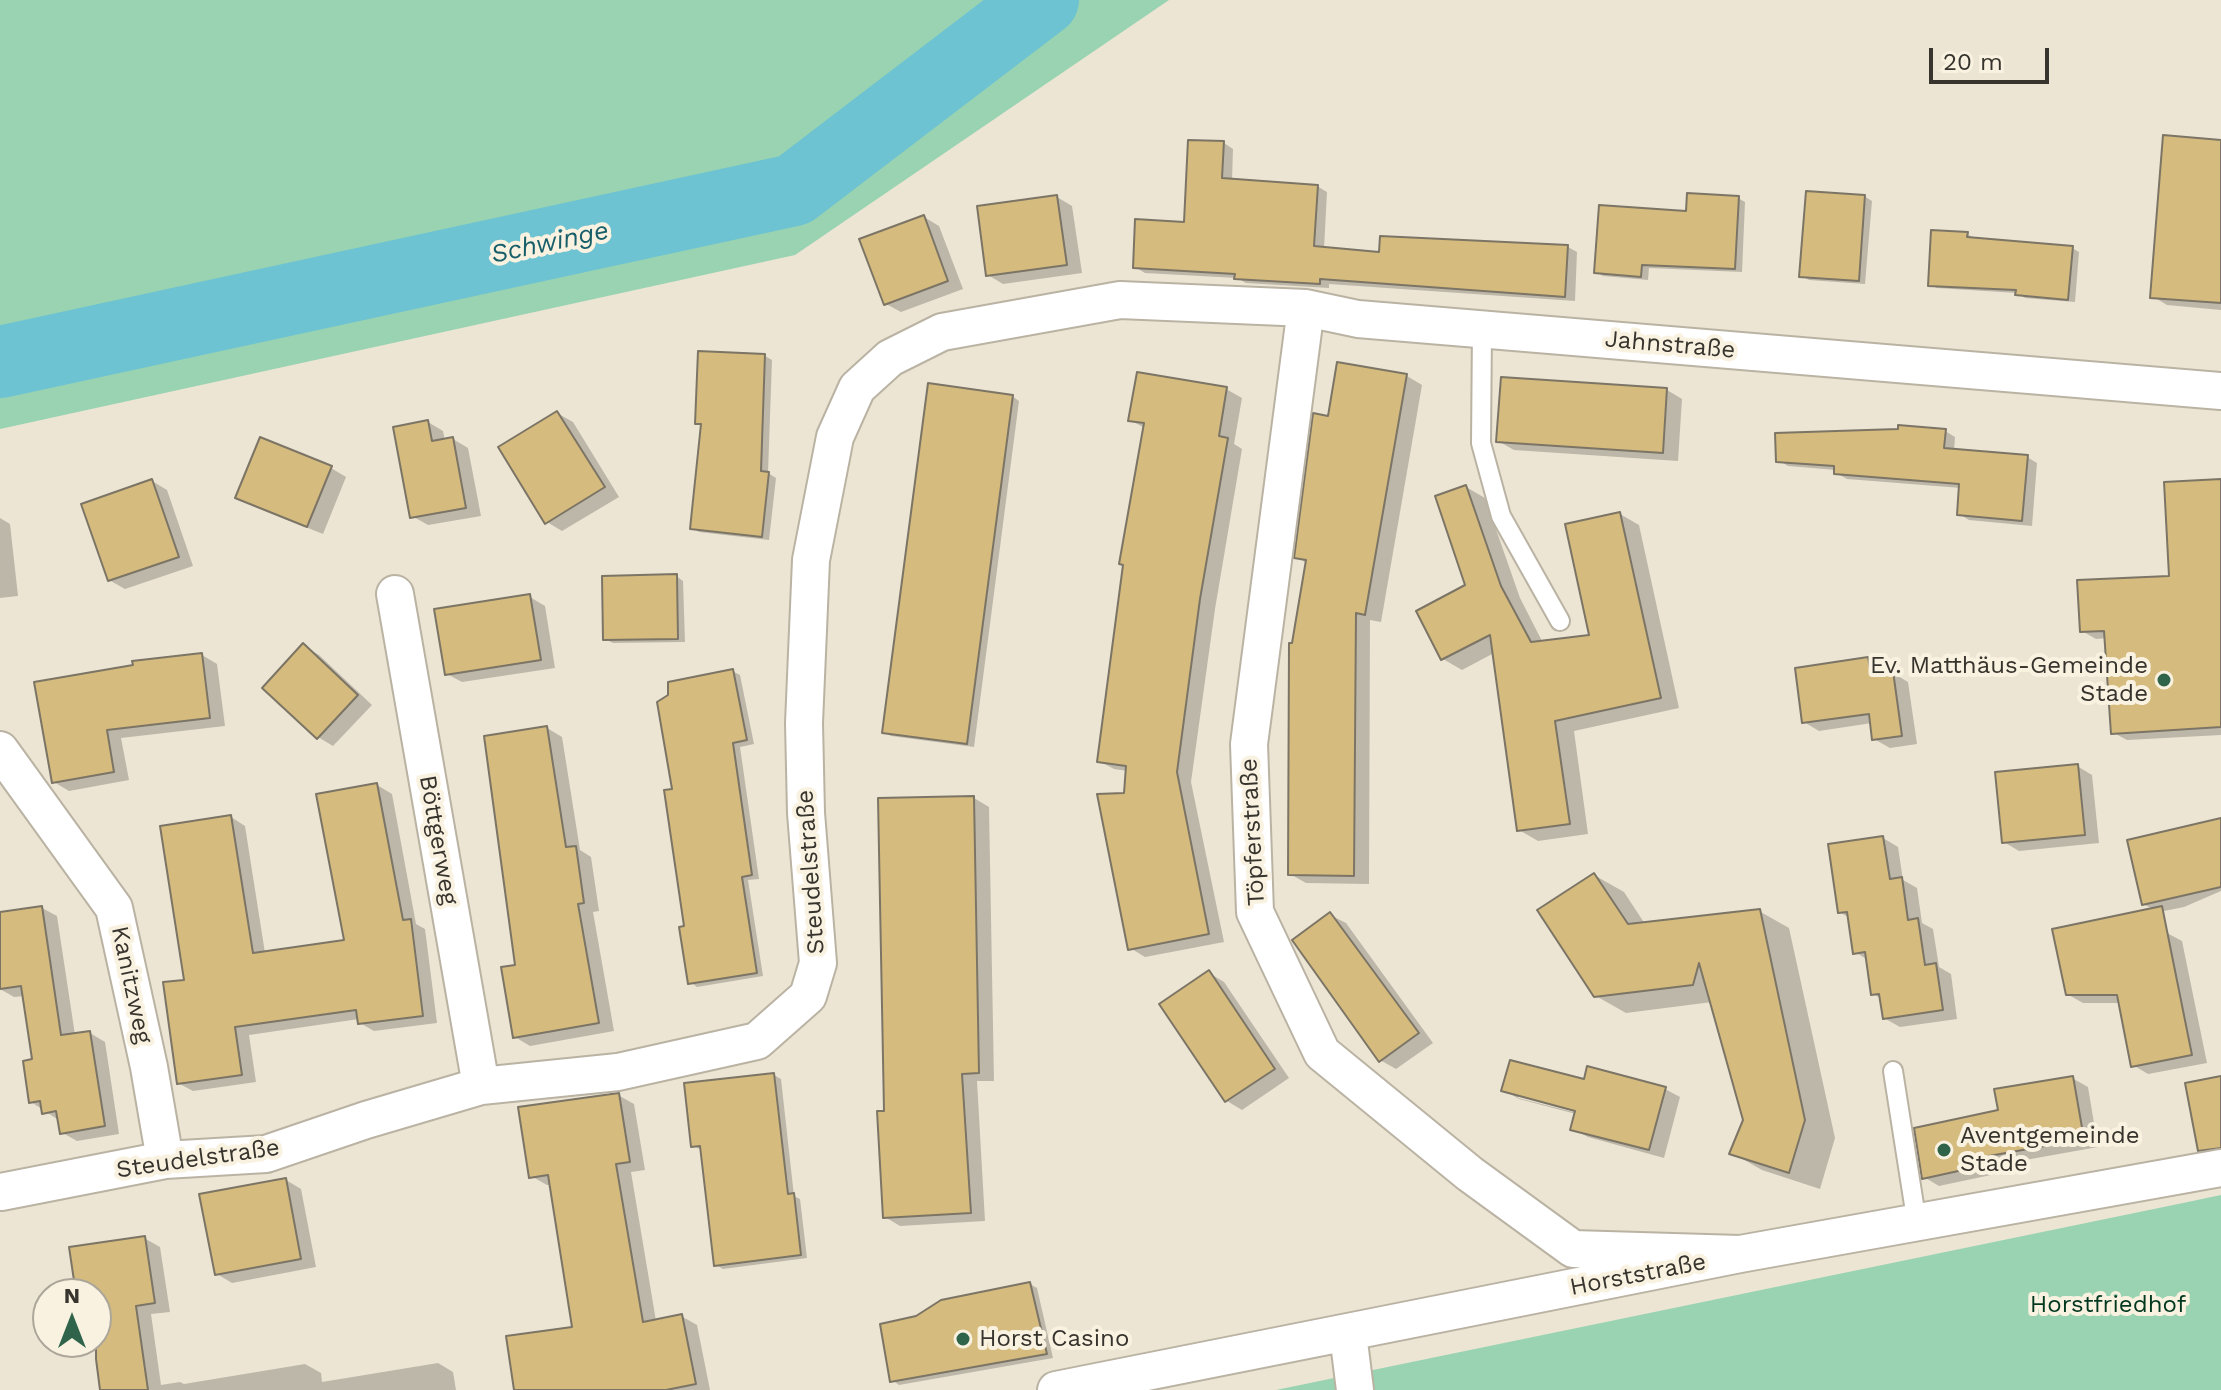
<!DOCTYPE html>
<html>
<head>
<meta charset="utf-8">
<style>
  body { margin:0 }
  #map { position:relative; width:2221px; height:1390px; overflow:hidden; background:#ece5d4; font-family:"Work Sans",sans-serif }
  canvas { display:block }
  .north { position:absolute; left:32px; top:1278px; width:80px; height:80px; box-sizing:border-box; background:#f9f2e1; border:2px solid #aba699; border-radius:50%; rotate:0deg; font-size:22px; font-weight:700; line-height:32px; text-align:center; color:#37342e }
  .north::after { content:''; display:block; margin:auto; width:28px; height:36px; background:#2f644b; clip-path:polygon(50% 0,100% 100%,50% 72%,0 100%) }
  .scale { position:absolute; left:1929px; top:48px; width:120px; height:36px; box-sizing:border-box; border:4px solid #37342e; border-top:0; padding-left:10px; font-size:24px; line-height:28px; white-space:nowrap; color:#37342e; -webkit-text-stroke:6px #f9f2e1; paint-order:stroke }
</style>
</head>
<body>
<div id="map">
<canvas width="2221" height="1390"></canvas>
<div class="north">N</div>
<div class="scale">20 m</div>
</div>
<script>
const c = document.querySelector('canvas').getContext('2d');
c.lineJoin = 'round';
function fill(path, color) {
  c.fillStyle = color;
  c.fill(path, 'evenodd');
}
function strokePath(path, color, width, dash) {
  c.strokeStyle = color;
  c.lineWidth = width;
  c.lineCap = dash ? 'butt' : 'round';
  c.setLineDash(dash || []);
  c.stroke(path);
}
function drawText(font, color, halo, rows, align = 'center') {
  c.font = font + ' "Work Sans",sans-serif';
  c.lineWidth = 8;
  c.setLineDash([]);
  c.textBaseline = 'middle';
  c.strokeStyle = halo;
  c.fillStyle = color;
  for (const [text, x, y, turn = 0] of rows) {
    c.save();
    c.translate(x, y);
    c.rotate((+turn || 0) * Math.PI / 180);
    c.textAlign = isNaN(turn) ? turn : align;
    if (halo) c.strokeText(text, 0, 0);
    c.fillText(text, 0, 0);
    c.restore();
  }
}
fill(new Path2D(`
  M0,0H1169L795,255L0,429Z
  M2221,1195V1390H1276L2183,1203Z`), '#99d3b1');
fill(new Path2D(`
  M2221,142V310L2167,305L2152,296Z
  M1224,143L1233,149L1232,180L1317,186L1327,192L1324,249L1381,254L1568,247L1577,252L1575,301L1329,284V288L1246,283L1237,278L1145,273L1135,267L1186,224Z
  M1864,196L1872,201L1865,284L1809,280L1802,276Z
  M1057,197L1072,206L1082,273L1003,284L988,275Z
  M1738,198L1745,202L1742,272L1649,268L1648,280L1603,276L1596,272L1688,213Z
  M924,217L939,226L963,289L901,312L886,304Z
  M1967,234L1974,238L2072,248L2079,252L2075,302L2025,298L2017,293L1937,288L1930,284Z
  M765,356L772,360L768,473L776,478L769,540L699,532L692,528L703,426L697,423Z
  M1339,365L1407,376L1422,385L1381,622L1370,620L1369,884L1306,883L1290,874L1294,645L1308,564L1297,557L1330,418Z
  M1226,389L1242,398L1234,444L1242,449L1215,609L1191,782L1224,942L1145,957L1130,948L1127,771L1114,769L1099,761L1145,428L1130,420Z
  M1667,390L1682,399L1678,461L1514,450L1498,441Z
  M1012,396L1019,401L974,747L891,736L884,732Z
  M557,413L573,422L619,497L562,531L547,522Z
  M428,422L443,431L445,441L453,439L468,448L481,516L428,525L412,516Z
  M1945,431L1955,437L1954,451L2027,457L2037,463L2032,526L1969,520L1959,514L1961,488L1847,479L1836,473V470L1788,466L1778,460Z
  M331,468L346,477L323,534L253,506L238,497Z
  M152,481L167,490L193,566L125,589L109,580Z
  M2221,481V735L2127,740L2112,732L2107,638L2096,639L2082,631L2172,578Z
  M1466,487L1485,498L1520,598L1543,643L1592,636L1620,514L1639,525L1679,708L1574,731L1588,834L1538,841L1519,830L1494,653L1462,670L1443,659L1468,586Z
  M0,518L10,524L18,596L0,598Z
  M676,576L683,581L685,642L613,643L605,639Z
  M530,597L545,606L555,668L462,682L447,674Z
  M303,646L319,655L372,705L333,746L318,737Z
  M202,655L217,664L225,726L121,738L129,780L69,791L54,782L36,684Z
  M1868,659L1883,668L1884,674L1893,673L1908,682L1917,744L1890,748L1874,739L1872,723L1819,731L1804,722Z
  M732,671L740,675L754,744L740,747L759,879L748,880L763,976L697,987L690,982L675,791Z
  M547,728L562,737L580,850L591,857L599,911L593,912L614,1031L530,1046L515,1037L517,966Z
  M2077,766L2092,775L2099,843L2019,851L2004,842Z
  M377,785L392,794L416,924L425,929L437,1023L374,1031L360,1023L359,1019L249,1035L256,1082L193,1091L178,1083L187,981L231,817L245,826L265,953L346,942Z
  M974,798L989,807L994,1081H977L985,1221L900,1226L885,1217L886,1113Z
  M2221,820V891L2184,907L2159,912L2143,904Z
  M1883,838L1898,847L1903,880L1917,888L1922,923L1933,929L1939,967L1951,974L1957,1019L1900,1027L1884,1018L1882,999L1873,994L1868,960L1855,952L1850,918L1839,912Z
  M1594,875L1624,892L1645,924L1759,911L1789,928L1835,1138L1820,1189L1762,1170L1732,1153L1745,1120L1712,1002L1626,1013L1596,996Z
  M42,908L57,916L75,1035L90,1033L105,1042L119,1134L77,1141L61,1132L60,1121L31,1102L34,1061L25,996L14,997L0,989V914Z
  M1330,915L1346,923L1433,1043L1396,1069L1380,1060Z
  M2167,933L2182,941L2207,1063L2148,1074L2133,1065L2120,1003H2083L2067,994Z
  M1209,973L1224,982L1289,1078L1242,1110L1227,1101Z
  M774,1075L781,1079L794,1196L800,1199L807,1258L723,1269L716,1265L702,1150L693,1146Z
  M2072,1078L2088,1087L2098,1147L2003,1164L2005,1172L1939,1186L1924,1177L2000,1111Z
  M1585,1082L1665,1089L1680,1097L1664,1158L1588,1137L1573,1129L1576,1114L1519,1099L1504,1090ZM1518,1094L1586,1111L1585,1115L1518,1098Z
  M618,1095L634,1104L645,1170L631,1172L656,1321L681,1316L697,1325L710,1390H516L575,1329L551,1185H547L531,1176Z
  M286,1180L301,1189L316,1267L232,1283L217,1274Z
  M144,1238L160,1247L170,1312L151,1314L161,1385L180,1382L184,1384L305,1364L321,1373L322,1382L438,1363L453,1372L456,1390H102L96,1342V1294H78Z
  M1030,1284L1037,1288L1053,1358L899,1385L892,1380Z`), '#0003');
strokePath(new Path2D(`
  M0,362L794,190L1043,0`), '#6dc3d2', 72);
const building = new Path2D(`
  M2163,135L2221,140V303L2150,298Z
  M1188,140L1224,141L1222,178L1318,185L1314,246L1379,252L1380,236L1568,245L1565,297L1320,279V284L1234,279L1235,274L1133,268L1135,219L1184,222Z
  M1806,191L1865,195L1859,281L1799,277Z
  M1687,193L1739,196L1735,269L1642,265L1641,277L1594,273L1599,205L1686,211Z
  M1057,195L1067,265L986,276L977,206Z
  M924,215L948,281L884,305L859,239Z
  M1931,230L1968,232L1967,237L2073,246L2068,300L2015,295L2016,290L1928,286Z
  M698,351L765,354L761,471L769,472L762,537L690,529L701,424H695Z
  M1337,362L1407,374L1365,615L1356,613L1354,876L1288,875L1289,643H1292L1306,560L1294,558L1313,413L1328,416Z
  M1137,372L1227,387L1219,436L1228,438L1200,599L1177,772L1209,934L1128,950L1097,794L1124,793L1126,766L1097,762L1123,565L1119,564L1144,423L1128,421Z
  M1501,377L1667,388L1663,453L1496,442Z
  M928,383L1013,395L967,744L882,733Z
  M557,411L605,487L545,524L498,447Z
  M428,420L432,441L453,437L466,508L410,518L393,427Z
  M1898,425L1946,429L1944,448L2028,455L2022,521L1957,515L1959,484L1834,474V466L1776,462L1775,433L1898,429Z
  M260,437L332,466L307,527L235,498Z
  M152,479L179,557L108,581L81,504Z
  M2221,479V727L2111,734L2104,631L2080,632L2077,580L2169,576L2164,482Z
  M1466,485L1501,586L1531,642L1589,635L1565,524L1620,512L1661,698L1555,721L1570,824L1517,831L1490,635L1441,660L1416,611L1465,585L1435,496Z
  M677,574L678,639L603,640L602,576Z
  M530,594L541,660L445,675L434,609Z
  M303,643L358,695L317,739L262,688Z
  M202,653L210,718L107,730L114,772L52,783L34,682L133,665L132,661Z
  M1868,657L1871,673L1893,671L1902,736L1872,740L1869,714L1802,723L1795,668Z
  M733,669L747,740L733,743L752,875L742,877L757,973L688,984L679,927L684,926L664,790L672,789L657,702L668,695V682Z
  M547,726L566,847L576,846L584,903L578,904L599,1023L513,1038L501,967L515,965L484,736Z
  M2078,764L2085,835L2002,843L1995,772Z
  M377,783L403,920L411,919L423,1016L358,1024L356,1010L235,1027L242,1075L177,1084L163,982L184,980L160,826L231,815L253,953L344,940L316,794Z
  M974,796L979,1073L962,1074L971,1213L883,1218L877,1111H884L878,798Z
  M2221,818V887L2142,905L2127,840Z
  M1883,836L1890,879L1902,877L1908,920L1918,918L1925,965L1936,963L1943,1010L1883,1019L1879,994L1871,995L1865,952L1853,954L1847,912L1838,913L1828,844Z
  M1594,873L1628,924L1760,909L1805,1120L1789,1173L1729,1154L1743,1120L1699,963L1693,985L1594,997L1537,910Z
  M42,906L61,1035L90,1031L105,1126L60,1134L56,1111L42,1114L40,1101L29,1103L23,1061L32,1059L21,986L0,989V912Z
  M2162,906L2192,1055L2131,1067L2117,995H2066L2052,929Z
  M1330,912L1419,1033L1379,1062L1292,940Z
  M1209,970L1275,1069L1225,1102L1159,1004Z
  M1510,1060L1584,1079L1587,1066L1666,1087L1649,1150L1570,1130L1575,1111L1501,1091Z
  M774,1073L788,1194L794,1193L801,1255L714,1266L700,1146L691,1147L684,1083Z
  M2073,1076L2084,1139L1989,1156L1990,1164L1922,1179L1914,1128L1998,1110L1994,1089Z
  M2221,1076V1148L2198,1151L2185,1083Z
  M619,1093L630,1162L616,1164L643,1322L682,1314L696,1384L666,1390H514L506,1336L572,1327L548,1175L529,1178L518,1107Z
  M286,1178L301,1259L215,1275L199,1194Z
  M145,1236L155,1303L136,1306L148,1390H100L96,1359V1294H76L69,1247Z
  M1030,1282L1047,1354L890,1382L880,1324L916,1316L941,1300Z`);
fill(building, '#d5bb7d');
strokePath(building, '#7c7566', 2);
const service = new Path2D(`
  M1482,329L1481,443L1501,516L1560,621
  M1893,1071L1917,1224`);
const minor = new Path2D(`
  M1306,308L1249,744L1255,912L1322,1053L1470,1174L1573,1249L1740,1254
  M395,594L481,1086
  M0,750L114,908L149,1067L165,1160
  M1,1192L165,1160L266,1154L366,1120L481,1086L618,1072L757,1041L808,996L818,963L806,813L804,723L811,560L835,437L857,388L890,358L942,332L1120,300L1306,308L1358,319L2221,391
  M1348,1334L1355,1390
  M1056,1390L1740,1254L2221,1168`);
strokePath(service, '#bab3a3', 22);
strokePath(minor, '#bab3a3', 40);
strokePath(service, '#fff', 18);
strokePath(minor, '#fff', 36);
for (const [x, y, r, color] of [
  [2164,680,8,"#2f644b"],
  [1944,1150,8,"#2f644b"],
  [963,1339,8,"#2f644b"]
]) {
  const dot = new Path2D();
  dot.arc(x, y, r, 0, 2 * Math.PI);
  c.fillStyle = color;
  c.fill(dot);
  strokePath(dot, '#f9f2e1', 3);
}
drawText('24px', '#37342e', '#f9f2e1', [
  ["Jahnstraße",1670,345,5],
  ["Töpferstraße",1253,832,-93],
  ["Böttgerweg",438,840,80],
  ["Steudelstraße",811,872,-94],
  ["Kanitzweg",131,985,78],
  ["Steudelstraße",198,1159,-8],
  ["Horststraße",1638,1275,-11]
]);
drawText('24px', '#37342e', '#f9f2e1', [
  ["Ev. Matthäus-Gemeinde",2148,666,"right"],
  ["Stade",2148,694,"right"],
  ["Aventgemeinde",1960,1136],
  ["Stade",1960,1164],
  ["Horst Casino",979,1339]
], 'left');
drawText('24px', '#00371f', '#f9f2e1', [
  ["Horstfriedhof",2108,1305]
]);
drawText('italic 26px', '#185f6a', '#f9f2e1', [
  ["Schwinge",550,243,-12]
]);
</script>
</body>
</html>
